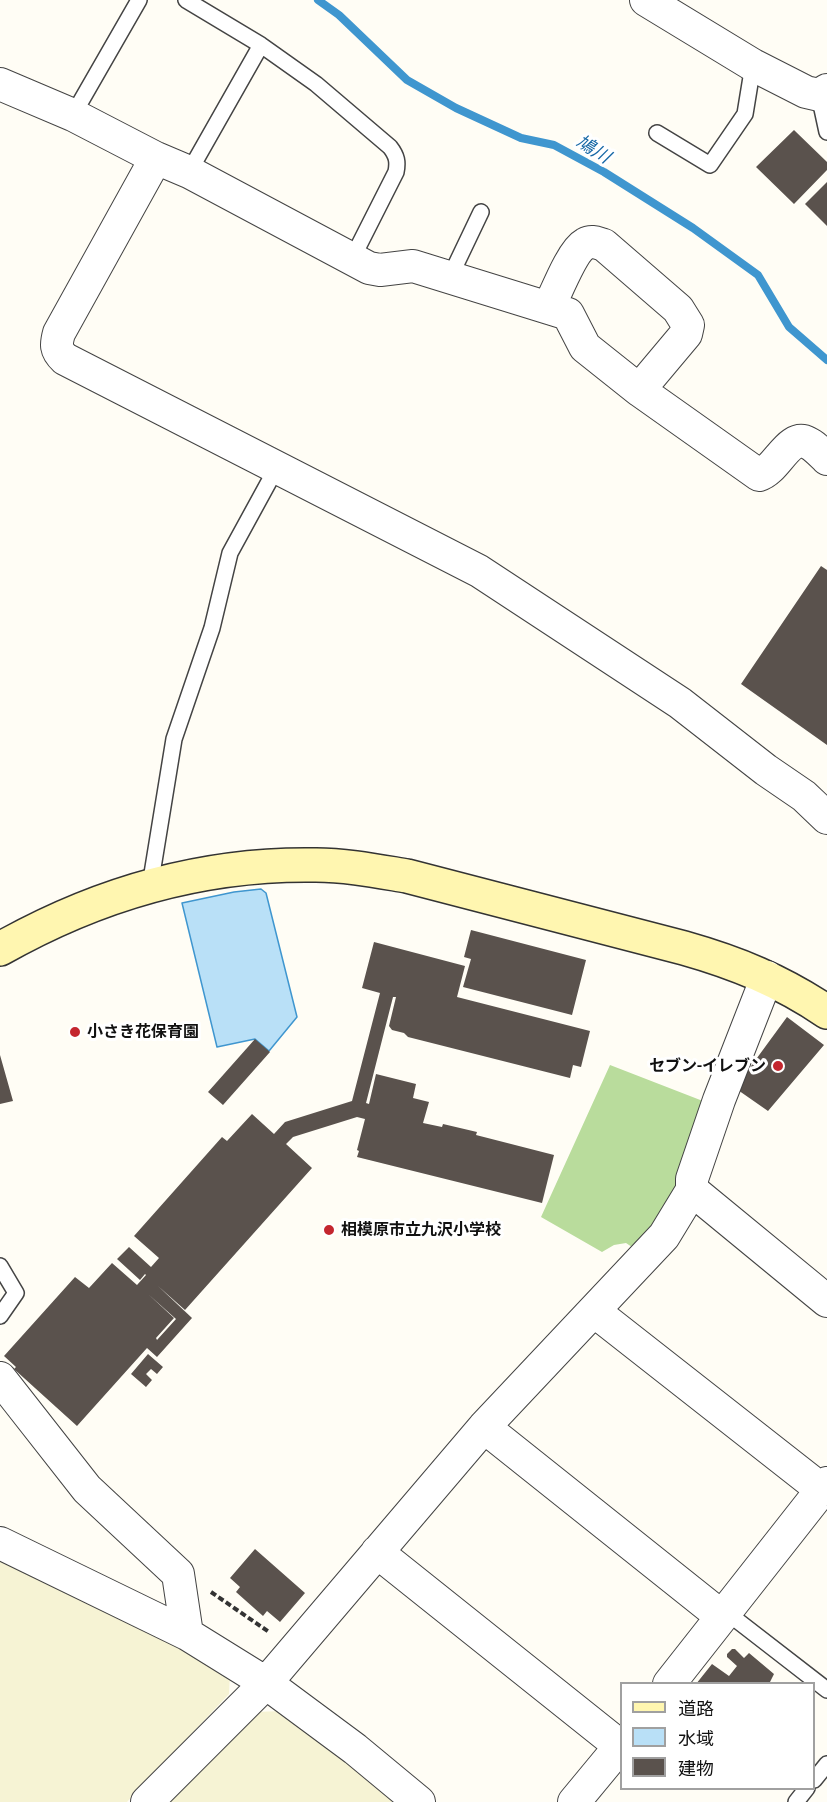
<!DOCTYPE html>
<html>
<head>
<meta charset="utf-8">
<style>
  body { margin:0 }
  #map { position:relative; width:827px; height:1802px; overflow:hidden; background:#fffdf5; font-family:"Noto Serif","Noto Sans JP",serif }
  canvas { display:block }
  .legend { position:absolute; left:620px; top:1682px; width:195px; height:108px; box-sizing:border-box; background:#fff; border:2px solid #a0a0a0; margin:0; padding:8px 10px; list-style:none; font-size:18px; color:#111 }
  .legend li { display:flex; align-items:center; gap:12px; height:30px }
  .legend b { width:30px; border:2px solid #a0a0a0 }
</style>
</head>
<body>
<div id="map">
<canvas width="827" height="1802"></canvas>
<ul class="legend">
<li><b style="height:8px;background:#fff6b0"></b>道路</li>
<li><b style="height:16px;background:#b9e0f7"></b>水域</li>
<li><b style="height:16px;background:#5a524d"></b>建物</li>
</ul>
</div>
<script>
const c = document.querySelector('canvas').getContext('2d');
c.lineJoin = 'round';
function fill(path, color) {
  c.fillStyle = color;
  c.fill(path, 'evenodd');
}
function strokePath(path, color, width, dash) {
  c.strokeStyle = color;
  c.lineWidth = width;
  c.lineCap = dash ? 'butt' : 'round';
  c.setLineDash(dash || []);
  c.stroke(path);
}
function drawText(font, color, halo, rows, align = 'center') {
  c.font = font + ' "Noto Serif","Noto Sans JP",serif';
  c.lineWidth = 6;
  c.setLineDash([]);
  c.textBaseline = 'middle';
  c.strokeStyle = halo;
  c.fillStyle = color;
  for (const [text, x, y, turn = 0] of rows) {
    c.save();
    c.translate(x, y);
    c.rotate((+turn || 0) * Math.PI / 180);
    c.textAlign = isNaN(turn) ? turn : align;
    if (halo) c.strokeText(text, 0, 0);
    c.fillText(text, 0, 0);
    c.restore();
  }
}
fill(new Path2D(`
  M0,1558L230,1673L229,1694L127,1802H0Z
  M283,1711L399,1802H163L255,1712Z`), '#f6f3d4');
fill(new Path2D(`
  M610,1065L708,1103L670,1204L635,1249L626,1243L614,1245L602,1252L541,1217Z`), '#b9dc9c');
const water = new Path2D(`
  M261,889L266,893L297,1017L269,1051L255,1039L217,1047L182,903L234,892Z`);
fill(water, '#b9e0f7');
strokePath(water, '#3f96cf', 1.5);
strokePath(new Path2D(`
  M318,0L339,15L407,80L456,108L521,138L554,145L604,172L693,228L758,275L789,327L827,360`), '#3f96cf', 8);
fill(new Path2D(`
  M794,130L827,162V170L794,204L756,167Z
  M827,182V226L805,204Z
  M821,566L827,570V745L741,684Z
  M471,930L586,960L572,1015L463,987L471,959L464,957Z
  M374,942L465,966L457,997L590,1031L581,1067L573,1065L570,1078L408,1037L404,1033L392,1030L389,1026L396,997H393L366,1103L369,1104L376,1074L416,1084L413,1098L429,1102L423,1123L442,1127L443,1124L477,1132L476,1135L554,1155L542,1203L357,1157L359,1151L357,1150L365,1119L357,1117L293,1137L286,1144L312,1168L185,1310L158,1286L192,1318L157,1357L147,1348L77,1426L14,1369L16,1367L4,1356L75,1277L89,1288L112,1263L137,1285L146,1275L145,1274L140,1280L117,1259L129,1247L151,1267L159,1258L134,1236L222,1137L227,1141L252,1114L274,1134L285,1122L352,1101L380,993L362,988ZM148,1294L176,1319L157,1340L156,1338L174,1318Z
  M787,1017L824,1045L768,1111L735,1088Z
  M255,1039L270,1052L223,1105L208,1092Z
  M0,1055L13,1101L0,1104Z
  M148,1354L163,1367L157,1374L151,1369L146,1374L152,1380L146,1387L131,1374Z
  M255,1549L305,1593L280,1622L267,1611L263,1616L236,1592L240,1587L230,1578Z
  M732,1649H735L744,1658L749,1653L774,1674L770,1682L772,1684H696L712,1664L729,1676L737,1666L727,1657V1654Z`), '#5a524d');
const lane = new Path2D(`
  M186,0L261,45L316,84L390,147C397,156 398,162 396,172L352,259
  M819,95L827,132
  M73,115L139,0
  M657,133L710,165L745,114L753,65
  M189,172L261,45
  M450,277L481,212
  M150,886L174,739L212,628L230,553L277,467
  M0,1266L16,1293L0,1316
  M725,1611L827,1690
  M814,1780L827,1764
  M796,1802L807,1788`);
const street = new Path2D(`
  M646,0L753,65L806,92L819,95L827,90
  M0,84L73,115L156,158L59,333C56,344 55,350 65,359L479,571L680,703L766,770L804,796L827,818
  M156,158L189,172L369,268L380,270L413,266L568,314L585,347L639,390L759,475C777,470 789,432 808,443C815,446 821,453 827,459
  M549,307C556,293 572,251 585,244C592,240 597,243 604,245L678,309L688,325L686,334L639,390
  M692,1190V1179L719,1100L767,977
  M594,1311L822,1490
  M0,1378L87,1489L178,1574L187,1634
  M484,1427L721,1616
  M0,1543L187,1634L266,1683L355,1749L419,1802
  M377,1552L620,1746
  M669,1684L827,1483
  M147,1802L266,1683L484,1427L664,1236L692,1190L827,1301
  M574,1802L622,1744`);
const secondary = new Path2D(`
  M0,949C97,894 204,863 316,865C347,865 377,871 407,876L684,948C737,963 781,981 827,1012`);
strokePath(lane, '#444', 18);
strokePath(street, '#444', 34);
strokePath(secondary, '#333', 36);
strokePath(new Path2D(`
  M211,1592L269,1632`), '#333', 4, [6, 3]);
strokePath(lane, '#fff', 15);
strokePath(street, '#fff', 32);
strokePath(secondary, '#fff6b0', 33);
for (const [x, y, r, color] of [
  [75,1032,6,"#c4262e"],
  [778,1066,6,"#c4262e"],
  [329,1230,6,"#c4262e"]
]) {
  const dot = new Path2D();
  dot.arc(x, y, r, 0, 2 * Math.PI);
  c.fillStyle = color;
  c.fill(dot);
  strokePath(dot, '#fff', 2);
}
drawText('bold 16px', '#111', '#fff', [
  ["小さき花保育園",87,1032],
  ["セブン-イレブン",766,1066,"right"],
  ["相模原市立九沢小学校",341,1230]
], 'left');
drawText('italic 18px', '#1768a6', '#fff', [
  ["鳩川",593,150,31]
]);
</script>
</body>
</html>
